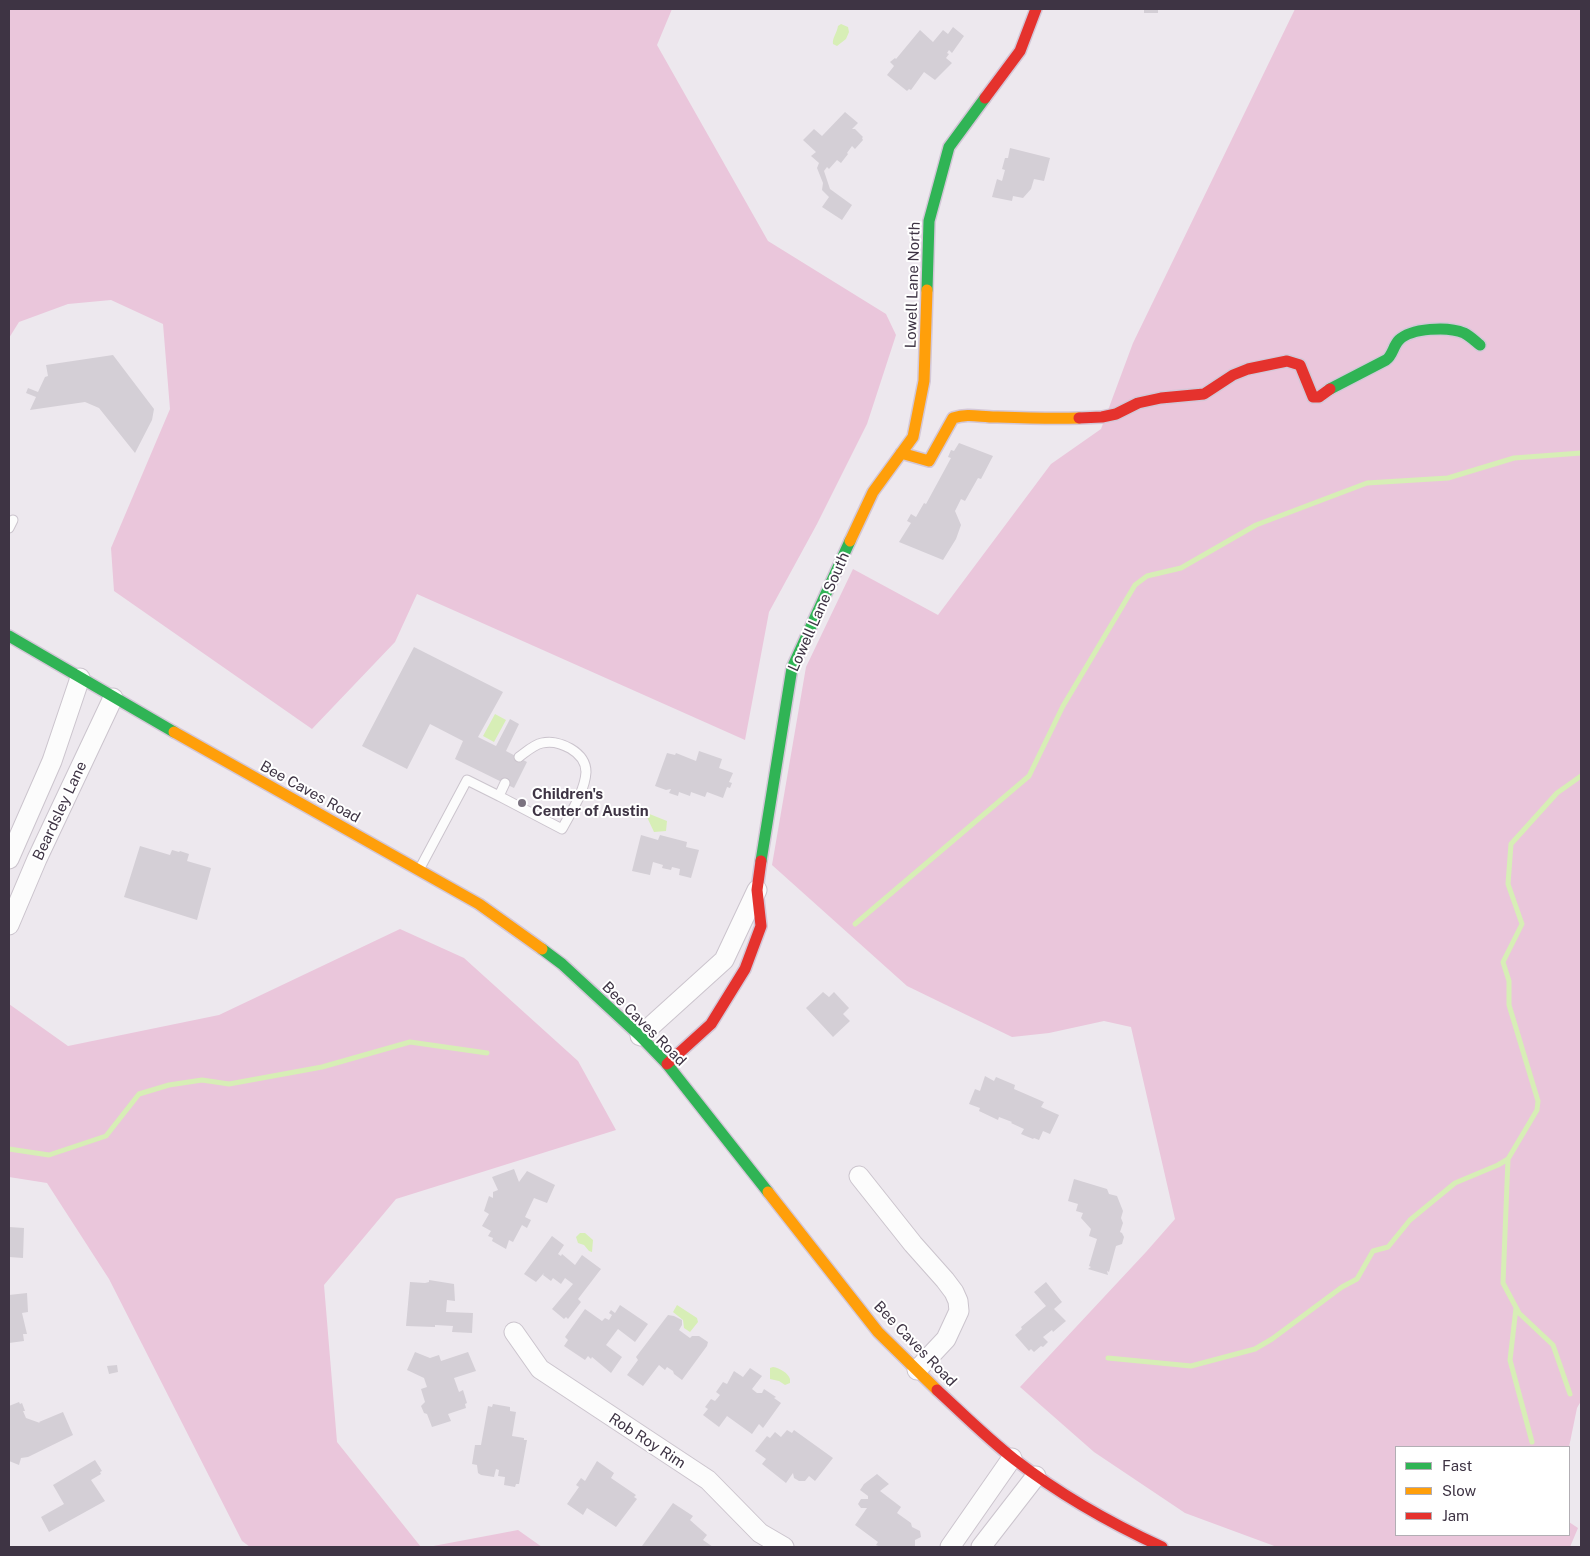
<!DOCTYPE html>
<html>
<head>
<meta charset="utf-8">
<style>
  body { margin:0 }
  #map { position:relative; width:1590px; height:1556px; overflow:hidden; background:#ede8ee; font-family:"Public Sans",sans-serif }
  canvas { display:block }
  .frame { position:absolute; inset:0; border:10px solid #3e3444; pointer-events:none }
  .legend { position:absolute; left:1395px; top:1446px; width:175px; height:90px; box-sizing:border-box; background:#fff; border:1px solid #b2aeb4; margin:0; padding:6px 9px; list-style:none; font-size:15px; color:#3e3444 }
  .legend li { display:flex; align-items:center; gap:10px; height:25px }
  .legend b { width:25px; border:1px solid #b2aeb4 }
</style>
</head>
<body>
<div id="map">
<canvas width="1590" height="1556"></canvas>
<div class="frame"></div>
<ul class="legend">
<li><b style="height:6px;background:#30b455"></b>Fast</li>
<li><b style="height:6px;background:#ff9f0a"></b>Slow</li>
<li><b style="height:6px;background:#e5322d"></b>Jam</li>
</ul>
</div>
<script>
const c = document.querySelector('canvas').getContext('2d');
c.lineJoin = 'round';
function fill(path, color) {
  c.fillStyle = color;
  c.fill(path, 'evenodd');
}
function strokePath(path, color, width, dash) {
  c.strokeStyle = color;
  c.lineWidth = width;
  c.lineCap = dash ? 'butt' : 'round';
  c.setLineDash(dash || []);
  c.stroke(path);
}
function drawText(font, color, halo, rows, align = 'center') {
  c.font = font + ' "Public Sans",sans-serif';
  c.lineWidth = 4;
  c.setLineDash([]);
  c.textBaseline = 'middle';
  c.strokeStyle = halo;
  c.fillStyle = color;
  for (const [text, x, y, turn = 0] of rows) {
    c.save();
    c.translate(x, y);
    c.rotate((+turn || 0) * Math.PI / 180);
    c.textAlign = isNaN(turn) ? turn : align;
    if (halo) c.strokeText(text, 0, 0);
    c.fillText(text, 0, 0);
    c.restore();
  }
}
fill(new Path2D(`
  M9,9H672L657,45L768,241L886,314L896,335L867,424L817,524L769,612L745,740L417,594L395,642L312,729L114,591L111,548L170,409L163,324L111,300L68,304L19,322L9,338Z
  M1295,9H1581V1401L1577,1408L1569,1447H1396V1535H1569V1522L1578,1528L1570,1547H1277L1185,1513L1094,1452L1020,1387L1146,1252L1175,1219L1131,1027L1104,1021L1049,1033L1012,1037L907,986L772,865L806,667L853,569L938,615L1051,464L1101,429L1133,343Z
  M400,929L464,958L578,1061L616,1130L396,1199L324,1285L337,1442L421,1547H250L242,1541L109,1279L47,1183L9,1177V1004L68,1046L219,1015Z
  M518,1530L542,1547H428Z`), '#eac6db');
fill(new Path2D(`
  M841,24L848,27L849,32L846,39L837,46L833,44C832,38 837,33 838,26Z
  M495,714L506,720L494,742L483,736Z
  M647,813L667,821L666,831L654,832L646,815Z
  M580,1233H585L593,1240L592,1252L589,1251L584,1245L578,1243L576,1237Z
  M677,1305L697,1318L698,1322L690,1332L684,1328L683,1320L673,1312Z
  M773,1367C780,1368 788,1373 790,1379V1383L785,1385L779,1381L770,1379V1368Z`), '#d7eeb6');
strokePath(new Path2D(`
  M855,924L1029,776L1063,706L1135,585L1147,576L1181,568L1256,525L1367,483L1448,478L1514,458L1581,453
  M9,1149L49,1155L106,1136L139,1094L169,1085L202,1080L229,1084L322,1067L410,1042L487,1053
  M1508,1159L1503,1283L1519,1313L1553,1345L1570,1394
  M1516,1308L1510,1360L1532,1442
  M1108,1358L1191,1366L1255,1349L1272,1339L1342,1287L1357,1279L1373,1251L1388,1247L1410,1220L1455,1183L1498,1165L1508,1159L1537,1110L1538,1101L1509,1005V981L1503,962L1522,924L1508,884L1511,844L1557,793L1581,776`), '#d7eeb6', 5);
fill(new Path2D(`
  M1144,9H1158V13H1144Z
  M953,27L964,36L952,53L949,50L947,53L949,54L946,58L952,63L935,80L924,72L911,90L909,89L907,91L887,75L894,66L890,62L895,58L896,59L920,30L933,42L943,30L948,34Z
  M845,112L858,123L852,129H855L863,137L862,138L863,140L855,149L852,146L847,153L848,154L841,163L837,160L829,169L827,167L824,171L830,189L852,205L842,220L822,207L829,197L822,190L823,183L817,168L819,163L811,156L816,152L803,140L814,129L822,136Z
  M1010,148L1050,158L1044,181L1034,179L1031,189L1023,198L1013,196L1012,201L992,197L997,179L1002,181L1005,170L1002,169L1005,158H1008Z
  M113,355L154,409L152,420L135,453L99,408L85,402L30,410L36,397L26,393L28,388L38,392L45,377L48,376L46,365Z
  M959,443L993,456L981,479L978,478L965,501L961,499L955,511L961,525L956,539L943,560L899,542L911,523L907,521L911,514L916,517L924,503L926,504L951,458L948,457L951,450L954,451Z
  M414,647L503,692L478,737L496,746L510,719L519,724L506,751L527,762L514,788L455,759L463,741L430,724L407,769L362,746Z
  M699,751L722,759L719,768L733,773L729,782L732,783L730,788L727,787L723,798L707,792L705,797L691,792L690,796L679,792L678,796L669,793L671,789L666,790L655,786L667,753L675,755L676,753L696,761Z
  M641,835L658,840L660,835L687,842L686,847L699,850L691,878L679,875L680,869L672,867L671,870L662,868L663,865L653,862L650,875L632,871Z
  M140,846L170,855L172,850L179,852L180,851L189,854L187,861L211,868L197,920L124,897Z
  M823,992L829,997L834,992L849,1008L843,1014L850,1021L833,1037L806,1008Z
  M985,1076L994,1081L996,1077L1015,1085L1014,1089L1044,1102L1041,1107L1059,1115L1050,1134L1043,1131L1039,1140L1034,1138L1033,1139L1021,1134L1024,1129L1011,1123L1012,1122L999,1117L998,1120L979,1111L980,1108L969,1104L975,1089L980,1091Z
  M514,1169L519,1182L527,1171L555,1185L547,1203L534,1198L525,1217L531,1220L527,1228L522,1225L513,1242L509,1240L506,1249L492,1241L493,1238L488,1236L491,1231L482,1226L489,1214L484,1211L489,1196L493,1198V1192L498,1190L492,1177Z
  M1074,1179L1107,1189L1109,1194L1117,1196L1123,1211L1121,1218L1123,1223L1120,1232L1122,1233L1124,1237L1122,1244L1116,1246L1109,1272L1107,1271L1108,1275L1088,1269L1091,1267L1089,1266L1097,1239L1089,1236L1091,1229L1081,1218L1083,1213L1076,1211L1078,1204L1068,1201Z
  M9,1227L24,1228L23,1258L9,1257Z
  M552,1236L564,1245L558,1254L561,1256L562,1254L575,1265L582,1255L601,1269L578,1299L581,1302L568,1319L566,1317L564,1319L552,1309L573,1284L565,1278L561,1284L553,1278L551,1281L543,1275L544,1273L536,1282L524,1274Z
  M429,1280L454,1284L455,1301L447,1300L446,1312L473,1313L472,1333L452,1332L453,1326L435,1325V1327L406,1326L410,1282L425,1283L429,1282Z
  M1046,1282L1062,1302L1054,1309L1066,1321L1053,1332L1052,1330L1043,1337L1048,1342L1043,1347L1041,1346L1034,1352L1031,1349L1029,1351L1015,1335L1022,1329L1021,1327L1046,1306L1034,1292Z
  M27,1293L28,1312L22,1313L27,1334H23L24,1341L9,1343V1295Z
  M620,1305L648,1324L635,1342L618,1329L606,1345L622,1357L611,1373L592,1357L591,1359L588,1356L585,1360L564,1346L568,1340L565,1337L585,1309L602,1321L605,1318L609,1320L612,1315L609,1313L611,1310L615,1313Z
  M668,1315L674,1316L682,1320V1325L679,1330L690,1338L692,1336H699L708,1342L707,1346L682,1380L674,1374L673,1371L667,1367L665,1370L659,1365L643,1386L627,1375L638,1360L636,1357Z
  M415,1352L430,1358L439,1355L441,1361L468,1352L476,1371L454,1378L459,1392L463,1390L467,1403L465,1404L466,1408L448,1414L451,1421L432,1427L427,1414L424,1413L421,1406L425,1402L421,1389L427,1387L424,1378L407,1370Z
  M117,1365L118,1372L109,1374L107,1366Z
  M750,1368L762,1376L752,1389L757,1393H762L764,1389L776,1397L774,1398L781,1403L763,1428L759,1424L752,1434L727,1416L719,1427L703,1415L708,1409L705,1407L711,1399L715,1401L720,1395L716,1392L723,1382L727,1384L734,1371L743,1377Z
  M19,1402L20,1404L22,1403L25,1411H23L26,1418L40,1423L39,1422L63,1412L73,1435L28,1457L21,1458L19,1465L9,1461V1406Z
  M493,1404L510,1407V1411L516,1412L512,1436L524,1438V1440H527L519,1484H516L515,1487L504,1485L505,1477L498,1476L499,1470L496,1469L494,1477L481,1475L478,1473L477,1465L472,1464L475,1445H481L488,1406L492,1407Z
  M787,1430L792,1433L794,1430L833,1458L815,1481L809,1476L805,1481H799L794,1478L793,1473L786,1483L762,1464L766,1459L755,1451L767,1436L770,1438L775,1432L781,1437Z
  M95,1460L102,1471L100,1472L101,1474L91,1480L105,1501L49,1532L41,1517L64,1504L53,1485Z
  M597,1461L614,1473L611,1478L636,1495L634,1497L637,1499L616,1527L587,1508L583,1515L567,1504L579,1487L576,1485L581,1478L585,1481Z
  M877,1474L889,1484L880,1491L901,1507L897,1513L911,1523L912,1527L920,1531L921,1537L915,1540V1547H881L876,1545L878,1542L855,1525L867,1508H861L858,1504L861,1499H868V1496L860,1490L864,1484Z
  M673,1503L693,1516L690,1520L707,1535L703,1540L713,1547H644L642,1546Z`), '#d4cfd6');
const lane = new Path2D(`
  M9,528L13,520
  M505,783L499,796L562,829C571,812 585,791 586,772C586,752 559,739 542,743C533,745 526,752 519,757
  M420,868L467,780L499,796`);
const street = new Path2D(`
  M9,859L52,761L80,678
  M9,925L37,859L113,698
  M640,1036L724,960L757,890
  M859,1176L913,1244L945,1280L954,1292L958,1301L959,1311L946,1339L917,1370
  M514,1332L540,1369L708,1480L760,1533L784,1547
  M950,1547L1012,1458
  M981,1547L1036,1476`);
const fast = new Path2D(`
  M927,290L929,221L949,147L985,98
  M1330,389L1386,360C1393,355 1393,346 1399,340C1411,328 1448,326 1464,333C1470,336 1475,341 1480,345
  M9,636L174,732
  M761,861L792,668L850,541
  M542,949L562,964L640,1036L667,1064L768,1192`);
const slow = new Path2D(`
  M901,453L929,461L953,418C969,413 979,417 996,417C1024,418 1051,419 1079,418
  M850,541L873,492L913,437L924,381L927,290
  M174,732L479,904L542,949
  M768,1192L878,1332L937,1390`);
const jam = new Path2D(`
  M985,98L1020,51L1036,9
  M1079,418L1102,417L1116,414L1138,403L1161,398L1204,394L1233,375L1248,369L1287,361L1300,365L1313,397H1319L1330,389
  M667,1064L711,1024L745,969L761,926L757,890L761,861
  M937,1390C962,1413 987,1438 1014,1459C1059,1494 1110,1523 1162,1547`);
strokePath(lane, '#cbc4cd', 11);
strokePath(street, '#cbc4cd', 21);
strokePath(fast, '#d3c7d7', 14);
strokePath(slow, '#d3c7d7', 14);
strokePath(jam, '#d3c7d7', 14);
strokePath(lane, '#fcfcfc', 9);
strokePath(street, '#fcfcfc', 19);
strokePath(fast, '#30b455', 11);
strokePath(slow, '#ff9f0a', 11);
strokePath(jam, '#e5322d', 11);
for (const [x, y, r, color] of [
  [522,803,5,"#7b7380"]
]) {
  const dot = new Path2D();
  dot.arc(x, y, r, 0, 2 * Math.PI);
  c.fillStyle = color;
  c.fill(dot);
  strokePath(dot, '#fff', 2);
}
drawText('15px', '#3e3444', '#fff', [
  ["Lowell Lane North",913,285,-88],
  ["Lowell Lane South",819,612,-66],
  ["Bee Caves Road",310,792,29],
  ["Beardsley Lane",60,811,-65],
  ["Bee Caves Road",644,1024,45],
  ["Bee Caves Road",915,1344,46],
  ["Rob Roy Rim",647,1441,33]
]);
drawText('bold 15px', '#3e3444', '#fff', [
  ["Children's",532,794],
  ["Center of Austin",532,811]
], 'left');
</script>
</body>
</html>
